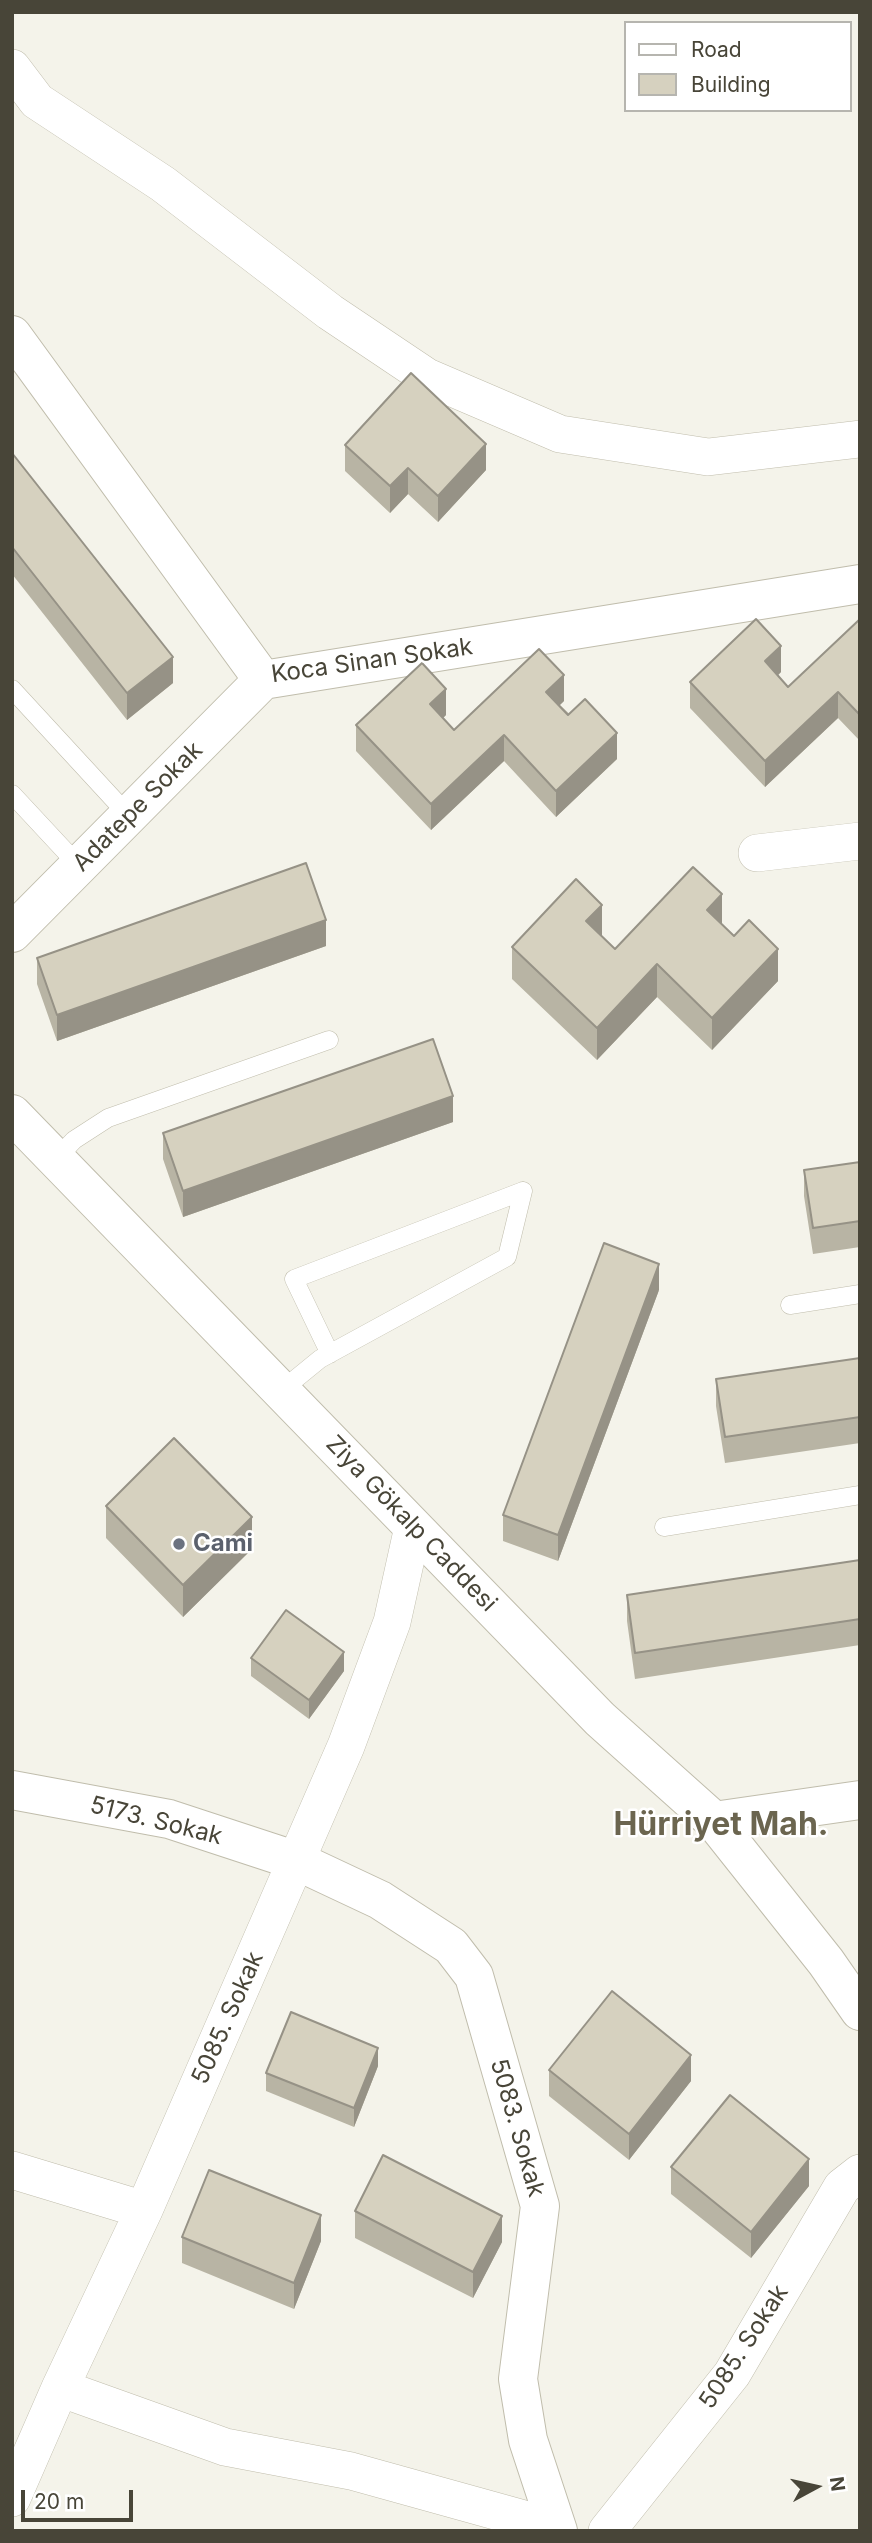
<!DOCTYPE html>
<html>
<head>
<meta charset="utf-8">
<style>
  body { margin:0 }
  #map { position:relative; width:872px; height:2543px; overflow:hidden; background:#f4f3ea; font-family:Inter,sans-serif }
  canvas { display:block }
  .frame { position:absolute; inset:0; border:14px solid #484538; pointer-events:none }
  .legend { position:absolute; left:624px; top:21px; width:228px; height:91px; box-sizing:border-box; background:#fff; border:2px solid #b6b5af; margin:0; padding:9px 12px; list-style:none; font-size:21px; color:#484538 }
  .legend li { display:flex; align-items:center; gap:14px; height:35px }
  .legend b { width:35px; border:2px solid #b6b5af }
  .north { position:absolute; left:781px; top:2452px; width:70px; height:70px; -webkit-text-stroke:5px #fff; paint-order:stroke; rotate:82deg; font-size:19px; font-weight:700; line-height:28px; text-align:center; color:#484538 }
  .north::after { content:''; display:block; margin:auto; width:24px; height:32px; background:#484538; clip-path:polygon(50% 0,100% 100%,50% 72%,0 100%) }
  .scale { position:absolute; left:21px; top:2490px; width:112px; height:32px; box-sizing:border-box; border:4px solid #484538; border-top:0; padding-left:9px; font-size:21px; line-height:24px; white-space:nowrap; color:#484538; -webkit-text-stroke:5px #fff; paint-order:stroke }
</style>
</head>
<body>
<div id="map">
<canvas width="872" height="2543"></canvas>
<div class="frame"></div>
<ul class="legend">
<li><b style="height:9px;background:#fff"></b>Road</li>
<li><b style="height:19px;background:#d6d1bf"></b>Building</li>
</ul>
<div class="north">N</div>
<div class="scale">20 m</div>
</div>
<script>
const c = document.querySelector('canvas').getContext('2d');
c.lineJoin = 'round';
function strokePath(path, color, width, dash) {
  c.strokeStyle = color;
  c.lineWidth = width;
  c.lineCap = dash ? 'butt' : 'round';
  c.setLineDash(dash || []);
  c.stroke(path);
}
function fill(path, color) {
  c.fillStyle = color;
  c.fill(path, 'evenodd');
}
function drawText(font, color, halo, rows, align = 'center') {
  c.font = font + ' Inter,sans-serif';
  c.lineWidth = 5;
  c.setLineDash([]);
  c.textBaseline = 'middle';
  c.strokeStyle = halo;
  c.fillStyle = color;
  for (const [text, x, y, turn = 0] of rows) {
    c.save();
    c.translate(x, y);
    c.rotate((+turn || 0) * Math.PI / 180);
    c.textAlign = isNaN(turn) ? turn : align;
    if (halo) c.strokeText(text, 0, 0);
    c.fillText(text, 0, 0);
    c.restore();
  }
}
const service = new Path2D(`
  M12,689L129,816
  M12,794L79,866
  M56,1159L74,1140L108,1118L329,1040
  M790,1305L860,1294
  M330,1354L294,1279L523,1191
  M282,1390L320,1359L507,1257L523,1191
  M664,1527L860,1495`);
const minor = new Path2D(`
  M12,68L37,101L163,184L330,312L427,377L560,434L708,457L860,439
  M757,853L860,841
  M12,2170L144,2210
  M60,2388L225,2447L351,2471L524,2519L541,2531
  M12,2498L60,2388L144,2210L346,1746L392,1622L413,1527
  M607,2531L732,2374L842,2187L860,2173`);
const tertiary = new Path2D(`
  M12,335L263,680L860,584
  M12,933L263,680
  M12,1114L600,1719L714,1821L860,1800
  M12,1790L169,1819L297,1861L380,1900L451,1946L474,1976L540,2206L518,2379L528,2440L558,2531
  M714,1821L826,1962L860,2011`);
strokePath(service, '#c0bdac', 19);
strokePath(minor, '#c0bdac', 38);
strokePath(tertiary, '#c0bdac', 40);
strokePath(service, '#fff', 18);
strokePath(minor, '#fff', 37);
strokePath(tertiary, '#fff', 38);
fill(new Path2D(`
  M345,445L486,470L438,522L408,494L390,513L345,471Z
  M12,453L173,683L127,720L12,574Z
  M860,619V741L838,718L765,787L690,708V682L781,672L778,675L788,687Z
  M564,701L560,705L617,759L556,817L504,761L431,830L356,751V725L446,715L443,718L454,730Z
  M722,924L778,981L712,1050L657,997L597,1060L512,979V947L602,937L615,949Z
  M326,946L57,1041L37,984V958Z
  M453,1122L183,1217L163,1159V1133Z
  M860,1162V1247L813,1254L804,1196V1170Z
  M659,1290L558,1561L503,1541V1515Z
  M860,1358V1443L725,1463L716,1406V1379Z
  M106,1506L252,1549L183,1617L106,1538Z
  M860,1560V1645L635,1679L627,1621V1595Z
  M251,1658L344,1671L309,1719L251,1676Z
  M378,2066L354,2127L266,2091V2073Z
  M549,2070L691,2081L629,2160L549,2096Z
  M671,2167L809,2186L751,2258L671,2194Z
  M355,2211L502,2242L473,2298L355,2238Z
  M182,2237L321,2241L294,2309L182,2263Z`), '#b8b4a4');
fill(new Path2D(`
  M486,444V470L438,522V496Z
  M408,468V494L390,513V486Z
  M781,646V672L765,688V661Z
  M173,657V683L127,720V693Z
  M564,675V701L546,718V692Z
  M446,689V715L430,731V704Z
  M838,692V718L765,787V761Z
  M617,733V759L556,817V791Z
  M504,735V761L431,830V804Z
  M722,894V926L707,910Z
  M602,905V937L586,921Z
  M326,920V946L57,1041V1015Z
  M778,949V981L712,1050V1018Z
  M657,964V997L597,1060V1028Z
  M453,1096V1122L183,1217V1191Z
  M659,1264V1290L558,1561V1535Z
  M252,1517V1549L183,1617V1585Z
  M344,1652V1671L309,1719V1700Z
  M378,2048V2066L354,2127V2108Z
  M691,2055V2081L629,2160V2134Z
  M809,2159V2186L751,2258V2232Z
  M321,2215V2241L294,2309V2283Z
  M502,2216V2242L473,2298V2272Z`), '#969286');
const building = new Path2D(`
  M411,373L486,444L438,496L408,468L390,486L345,445Z
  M12,453L173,657L127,693L12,547Z
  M756,619L781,646L765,661L788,687L860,619V715L838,692L765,761L690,682Z
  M539,649L564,675L546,692L568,715L585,699L617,733L556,791L504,735L431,804L356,725L422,663L446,689L430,704L454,730Z
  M306,863L326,920L57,1015L37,958Z
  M693,867L722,894L707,910L734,936L749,920L778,949L712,1018L657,964L597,1028L512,947L576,879L602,905L586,921L615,949Z
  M433,1039L453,1096L183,1191L163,1133Z
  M860,1162V1221L813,1228L804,1170Z
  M604,1243L659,1264L558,1535L503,1515Z
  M860,1358V1417L725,1437L716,1379Z
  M174,1438L252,1517L183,1585L106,1506Z
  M860,1560V1619L635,1653L627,1595Z
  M286,1610L344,1652L309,1700L251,1658Z
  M612,1991L691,2055L629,2134L549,2070Z
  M291,2012L378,2048L354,2108L266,2073Z
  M730,2095L809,2159L751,2232L671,2167Z
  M383,2155L502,2216L473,2272L355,2211Z
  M209,2170L321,2215L294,2283L182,2237Z`);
fill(building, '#d6d1bf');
strokePath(building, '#969286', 2);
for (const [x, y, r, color] of [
  [179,1544,7,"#6b7280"]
]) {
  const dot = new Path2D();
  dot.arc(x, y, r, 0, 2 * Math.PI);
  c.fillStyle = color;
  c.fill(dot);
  strokePath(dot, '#fff', 2.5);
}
drawText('24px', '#484538', '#fff', [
  ["Koca Sinan Sokak",372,661,-8],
  ["Adatepe Sokak",138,807,-45],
  ["Ziya Gökalp Caddesi",411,1524,46],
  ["5173. Sokak",156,1821,14],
  ["5085. Sokak",228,2018,-66],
  ["5083. Sokak",517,2128,74],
  ["5085. Sokak",744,2347,-57]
]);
drawText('bold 24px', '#5b616d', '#fff', [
  ["Cami",193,1544]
], 'left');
drawText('bold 32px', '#6b654f', '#fff', [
  ["Hürriyet Mah.",721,1825]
]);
</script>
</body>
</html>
